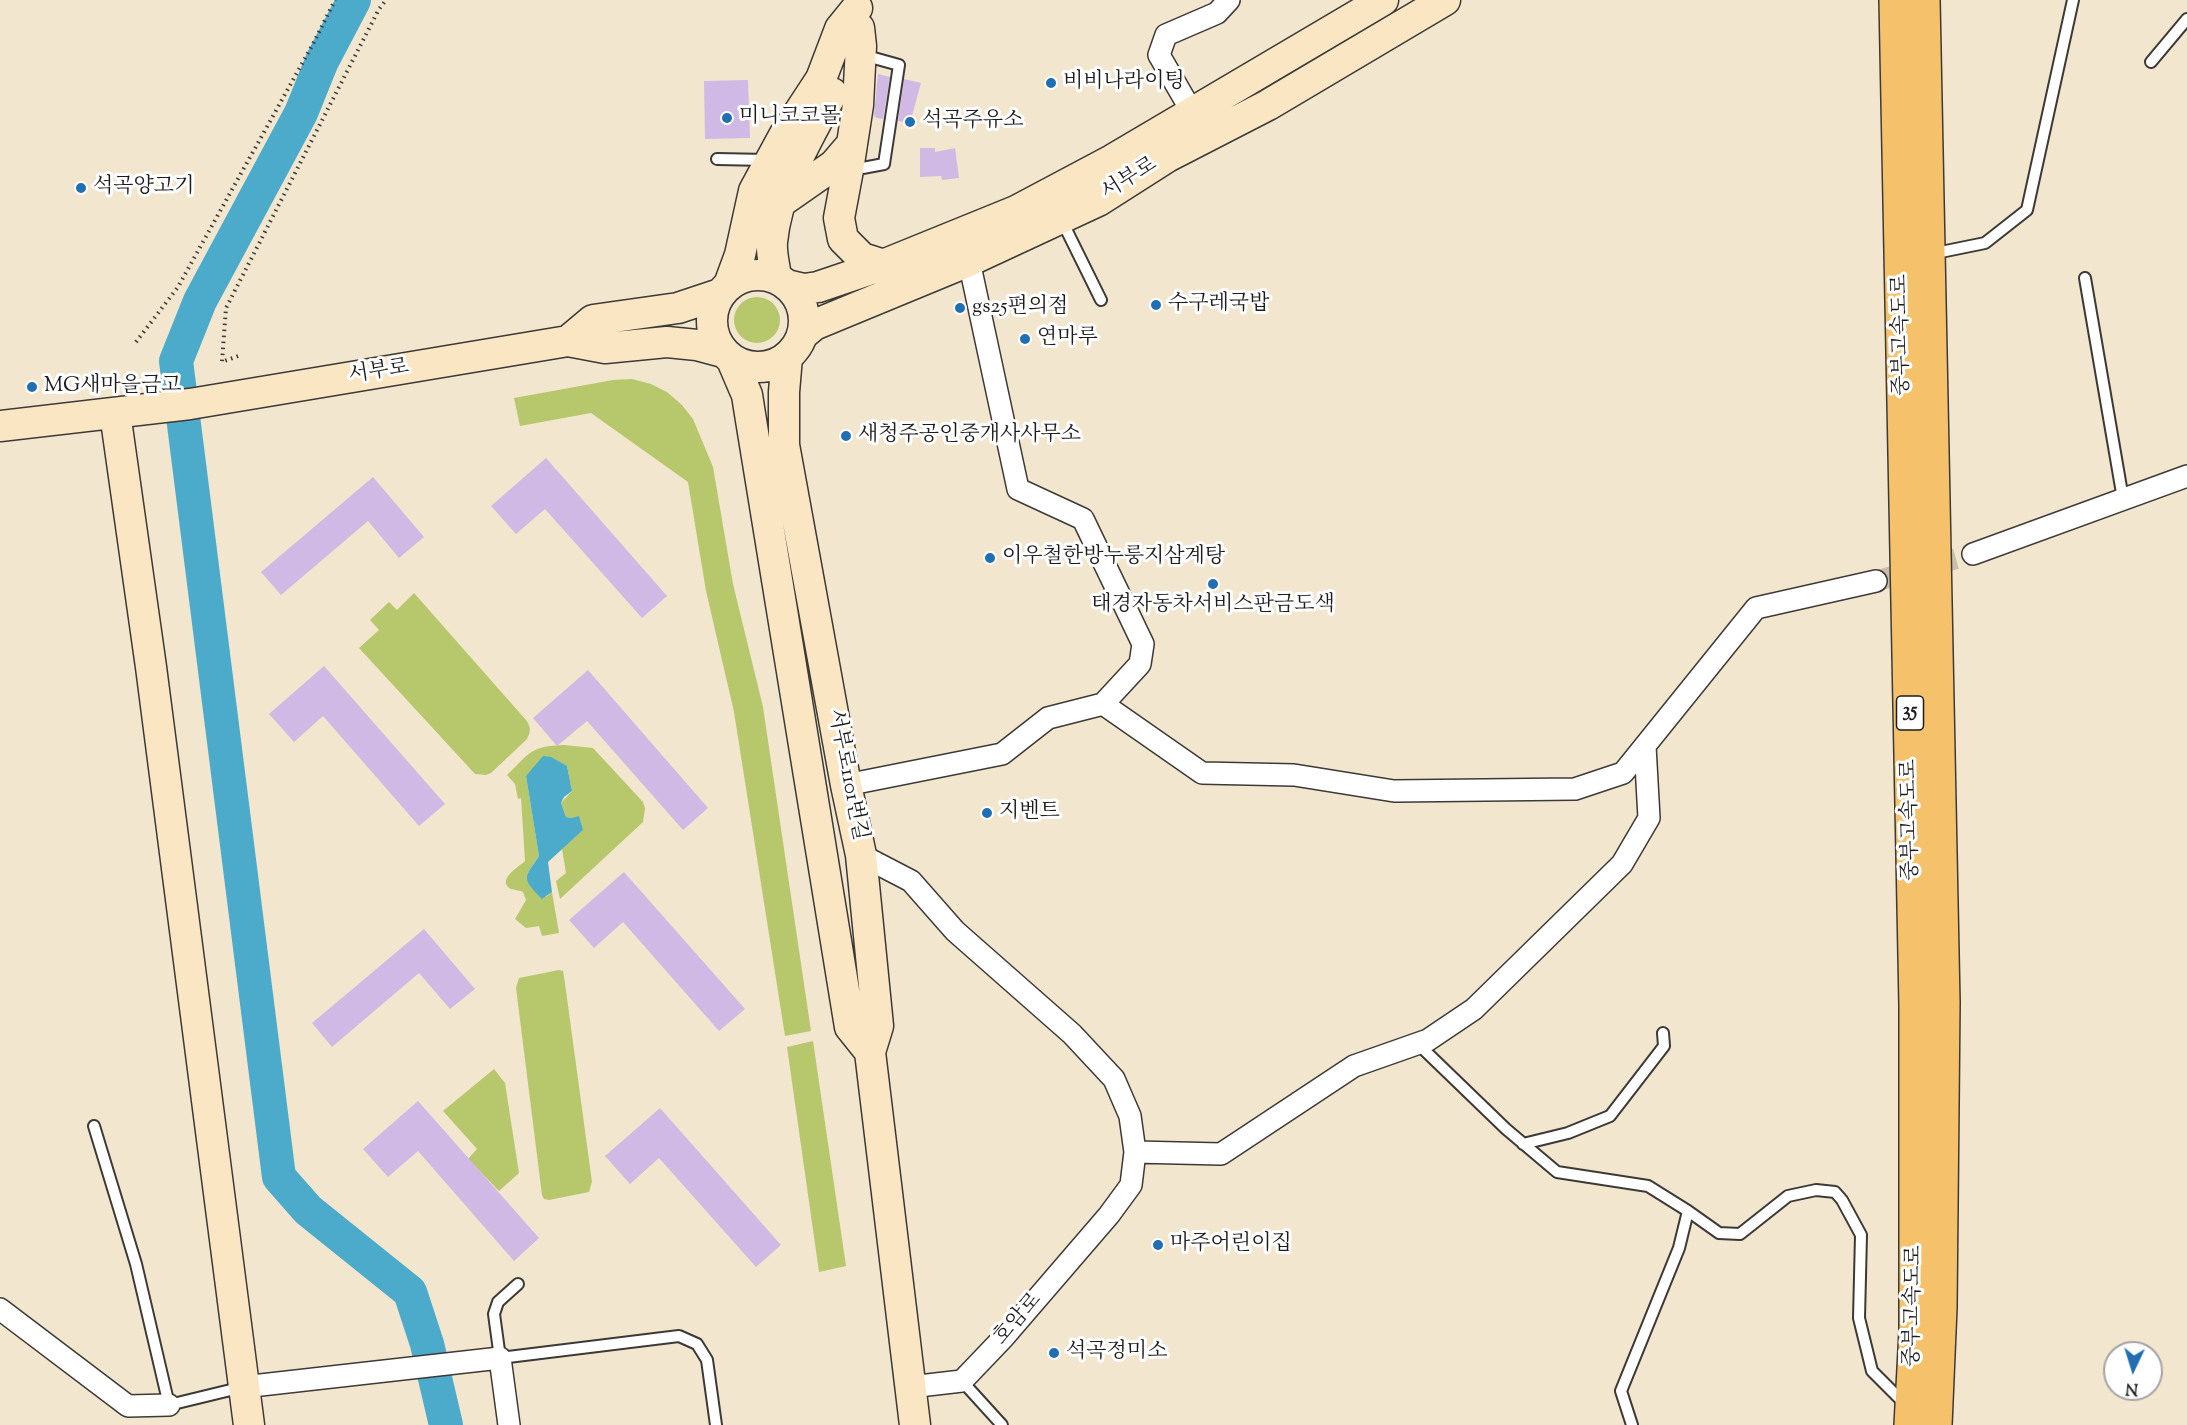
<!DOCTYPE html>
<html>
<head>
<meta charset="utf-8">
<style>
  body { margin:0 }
  #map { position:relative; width:2187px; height:1425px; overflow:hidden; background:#f3e6ce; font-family:"Sorts Mill Goudy",serif }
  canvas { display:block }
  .north { position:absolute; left:2103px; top:1341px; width:60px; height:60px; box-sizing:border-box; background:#fff; border:2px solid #a4a4a4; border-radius:50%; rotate:184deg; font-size:16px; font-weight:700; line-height:24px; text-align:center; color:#1c1c1c }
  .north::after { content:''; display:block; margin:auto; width:21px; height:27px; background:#1f6fb2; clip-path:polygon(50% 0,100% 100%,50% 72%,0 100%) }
</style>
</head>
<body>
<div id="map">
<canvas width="2187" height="1425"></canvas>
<div class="north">N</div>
</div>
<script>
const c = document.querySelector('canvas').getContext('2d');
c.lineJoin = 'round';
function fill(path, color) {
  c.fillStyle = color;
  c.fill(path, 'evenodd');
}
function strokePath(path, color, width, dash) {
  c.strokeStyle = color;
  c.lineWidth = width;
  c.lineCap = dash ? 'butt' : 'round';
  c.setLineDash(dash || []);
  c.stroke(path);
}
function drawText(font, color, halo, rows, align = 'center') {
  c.font = font + ' "Sorts Mill Goudy","Noto Serif KR",serif';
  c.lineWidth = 6;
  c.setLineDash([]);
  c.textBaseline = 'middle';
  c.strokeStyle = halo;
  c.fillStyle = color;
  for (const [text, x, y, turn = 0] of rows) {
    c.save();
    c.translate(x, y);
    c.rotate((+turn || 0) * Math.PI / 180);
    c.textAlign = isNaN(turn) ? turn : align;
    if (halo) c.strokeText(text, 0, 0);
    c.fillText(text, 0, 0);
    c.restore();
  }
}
fill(new Path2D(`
  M734 320a23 23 0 1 1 46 0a23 23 0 1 1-46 0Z
  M632,379L651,384L667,392L682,405L693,419L713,467L733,584L763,707L811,1031L785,1036L734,712L706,591L688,482L591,413L520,426L514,398L613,380Z
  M414,593L526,720C531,727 531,731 527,739L491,773L486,775L475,774L359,648L379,630L370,620L389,602L397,610Z
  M564,745L593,748L643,802L645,808L643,822L560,899L556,881L566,873L562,849L583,830L572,818L566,817L561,803L572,791L567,766L526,776L539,856C524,876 521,884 546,897L552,892L559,933L542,936L539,926L526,928L515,919L526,900L523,892C519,890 512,890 509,888C498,878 519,867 525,861L521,798L518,799L515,784L507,775C530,753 530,746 564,745Z
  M559,970L563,971L564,976L592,1182L589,1192L549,1200L544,1199L542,1195L516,988L519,978Z
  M813,1041L846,1266L819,1272L787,1047Z
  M494,1069L505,1083L519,1173L499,1191L468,1159L477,1149L443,1111Z`), '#b6c86b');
fill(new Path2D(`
  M543,756L551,757L567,766L572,791L564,797L561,803L566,817L572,818L579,816L583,830L548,862L552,892L542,899C521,878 524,878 539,856L526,776Z`), '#4cabcb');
strokePath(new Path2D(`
  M354,0L322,61L301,113L200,301L176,361L279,1177L308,1210L410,1292L427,1344L446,1425`), '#4cabcb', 34);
fill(new Path2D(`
  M878,74L890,77L883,119L876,118L874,115Z
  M904,79L921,83L910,123L898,121Z
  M748,80L750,138L705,139L704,81Z
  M920,148H935V152L955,148L959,178L942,180L941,176L920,177Z
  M546,458L667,596L642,618L545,509L516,534L491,506Z
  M373,477L424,537L399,558L368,521L281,595L261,572Z
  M324,666L445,804L419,826L323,716L294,742L269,714Z
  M588,670L708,808L683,830L587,721L557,746L533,718Z
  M624,872L745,1009L719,1031L623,922L594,948L569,920Z
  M424,929L475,989L450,1009L419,973L332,1047L312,1023Z
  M418,1101L539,1238L514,1261L418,1151L388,1177L363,1149Z
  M660,1108L781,1245L756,1267L659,1158L630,1184L605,1156Z`), '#d0b9e4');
strokePath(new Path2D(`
  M1876,581L1973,554`), '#c8beaa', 21, [21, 10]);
const lane = new Path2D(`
  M2151,62L2187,19
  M717,159L767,160
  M852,170L884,164L899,65L863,55
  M1062,221L1101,300
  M1931,254L1985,243L2027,210L2073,0
  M2085,278L2123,499
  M1418,1044L1506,1129L1557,1172L1648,1186L1688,1211L1679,1248L1621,1391L1632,1425
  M94,1126L136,1264L169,1405L243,1387
  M1523,1144L1568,1133L1610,1116L1664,1046L1663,1033
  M1688,1211L1719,1233L1740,1234L1788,1196L1816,1190L1835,1192L1842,1200L1861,1235L1859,1318L1872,1371L1901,1400
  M518,1284L498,1302L494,1314L500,1358L679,1336L697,1344L707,1360L716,1425
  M962,1381L1002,1425`);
const street = new Path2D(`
  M1192,112L1159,55L1166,35L1217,13L1229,0
  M1973,554L2187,476
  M1103,704L1202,773L1294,775L1394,791L1575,789L1623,773L1756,608L1876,581
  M846,785L1002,754L1048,718L1103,704L1140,664L1143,644L1083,519L1018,489L969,261
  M861,855L911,881L955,931L1072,1034L1114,1079L1130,1116L1135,1152L1131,1185L1109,1215L1004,1337L962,1381L910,1387
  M1135,1152L1221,1154L1354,1066L1428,1040L1474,1009L1622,864L1649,818L1645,746
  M0,1309L128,1406L169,1405
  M243,1387L500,1358L509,1425`);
const secondary = new Path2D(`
  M859,28L861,46L858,105L848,170L839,218L843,239L862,258L884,265
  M778,204L834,165L852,144
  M712 321a46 46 0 1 1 92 0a46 46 0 1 1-92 0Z
  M776,278C775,267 771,254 772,242C777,189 807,140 832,93
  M729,285L740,255L754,191L785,134L821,79L840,29L857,8
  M787,285L804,289L818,287L883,265L1016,211L1112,160L1383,0
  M802,335L814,325L969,261L1098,201L1167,157L1268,105L1445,0
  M568,341L593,320L678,308L720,294
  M787,357L784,392V445L846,785L861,855L878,1026L870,1052L915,1425
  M732,360L747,395L750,414L850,1027L870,1052
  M115,413L151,667L249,1425
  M0,426L190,404L568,341L605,348L667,342L697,345L723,352`);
const highway = new Path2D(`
  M1896,0L1916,1006V1331L1911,1425
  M1923,0L1943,1002L1940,1308L1935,1425`);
strokePath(lane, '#3c3a37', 14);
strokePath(street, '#3c3a37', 24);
strokePath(secondary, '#3c3a37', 33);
strokePath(highway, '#3c3a37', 36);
strokePath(new Path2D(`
  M136,342L178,287L314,42L335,0
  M238,356L222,362L226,308L379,9L386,0`), '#3c3a37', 4, [1.5, 4.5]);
strokePath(lane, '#fff', 10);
strokePath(street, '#fff', 21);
strokePath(secondary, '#fbe6c4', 30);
strokePath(highway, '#f5c16b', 33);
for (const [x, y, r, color] of [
  [1051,83,6,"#1f6fb2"],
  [727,118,6,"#1f6fb2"],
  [910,122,6,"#1f6fb2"],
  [81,188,6,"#1f6fb2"],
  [1156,305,6,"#1f6fb2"],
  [960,308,6,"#1f6fb2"],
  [1025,339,6,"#1f6fb2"],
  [32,387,6,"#1f6fb2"],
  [846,436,6,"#1f6fb2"],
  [990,558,6,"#1f6fb2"],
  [1213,584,6,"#1f6fb2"],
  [987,813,6,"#1f6fb2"],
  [1158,1245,6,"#1f6fb2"],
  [1054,1353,6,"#1f6fb2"]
]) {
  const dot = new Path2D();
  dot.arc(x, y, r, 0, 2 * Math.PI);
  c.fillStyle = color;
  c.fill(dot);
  strokePath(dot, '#fff', 2);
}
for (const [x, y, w] of [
  [1910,713,27]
]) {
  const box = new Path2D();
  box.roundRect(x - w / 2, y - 17, w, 34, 4.5);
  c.fillStyle = '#fff';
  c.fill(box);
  strokePath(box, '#1c1c1c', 1.5);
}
drawText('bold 20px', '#1c1c1c', null, [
  ["35",1910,713]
]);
drawText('21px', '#1c1c1c', '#fff', [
  ["비비나라이팅",1063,83],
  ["미니코코몰",739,118],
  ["석곡주유소",922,122],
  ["석곡양고기",93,188],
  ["수구레국밥",1168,305],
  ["gs25편의점",972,308],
  ["연마루",1037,339],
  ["MG새마을금고",44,387],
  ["새청주공인중개사사무소",858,436],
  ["이우철한방누룽지삼계탕",1002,558],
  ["태경자동차서비스판금도색",1213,606,"center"],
  ["지벤트",999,813],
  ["마주어린이집",1170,1245],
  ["석곡정미소",1066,1353]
], 'left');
drawText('21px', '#1c1c1c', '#fff', [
  ["서부로",1130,180,-32],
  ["중부고속도로",1903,335,-91],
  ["서부로",379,373,-9],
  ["서부로1101번길",846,775,79],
  ["중부고속도로",1912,820,-91],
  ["중부고속도로",1915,1306,-89],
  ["호암로",1019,1320,-49]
]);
</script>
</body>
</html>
